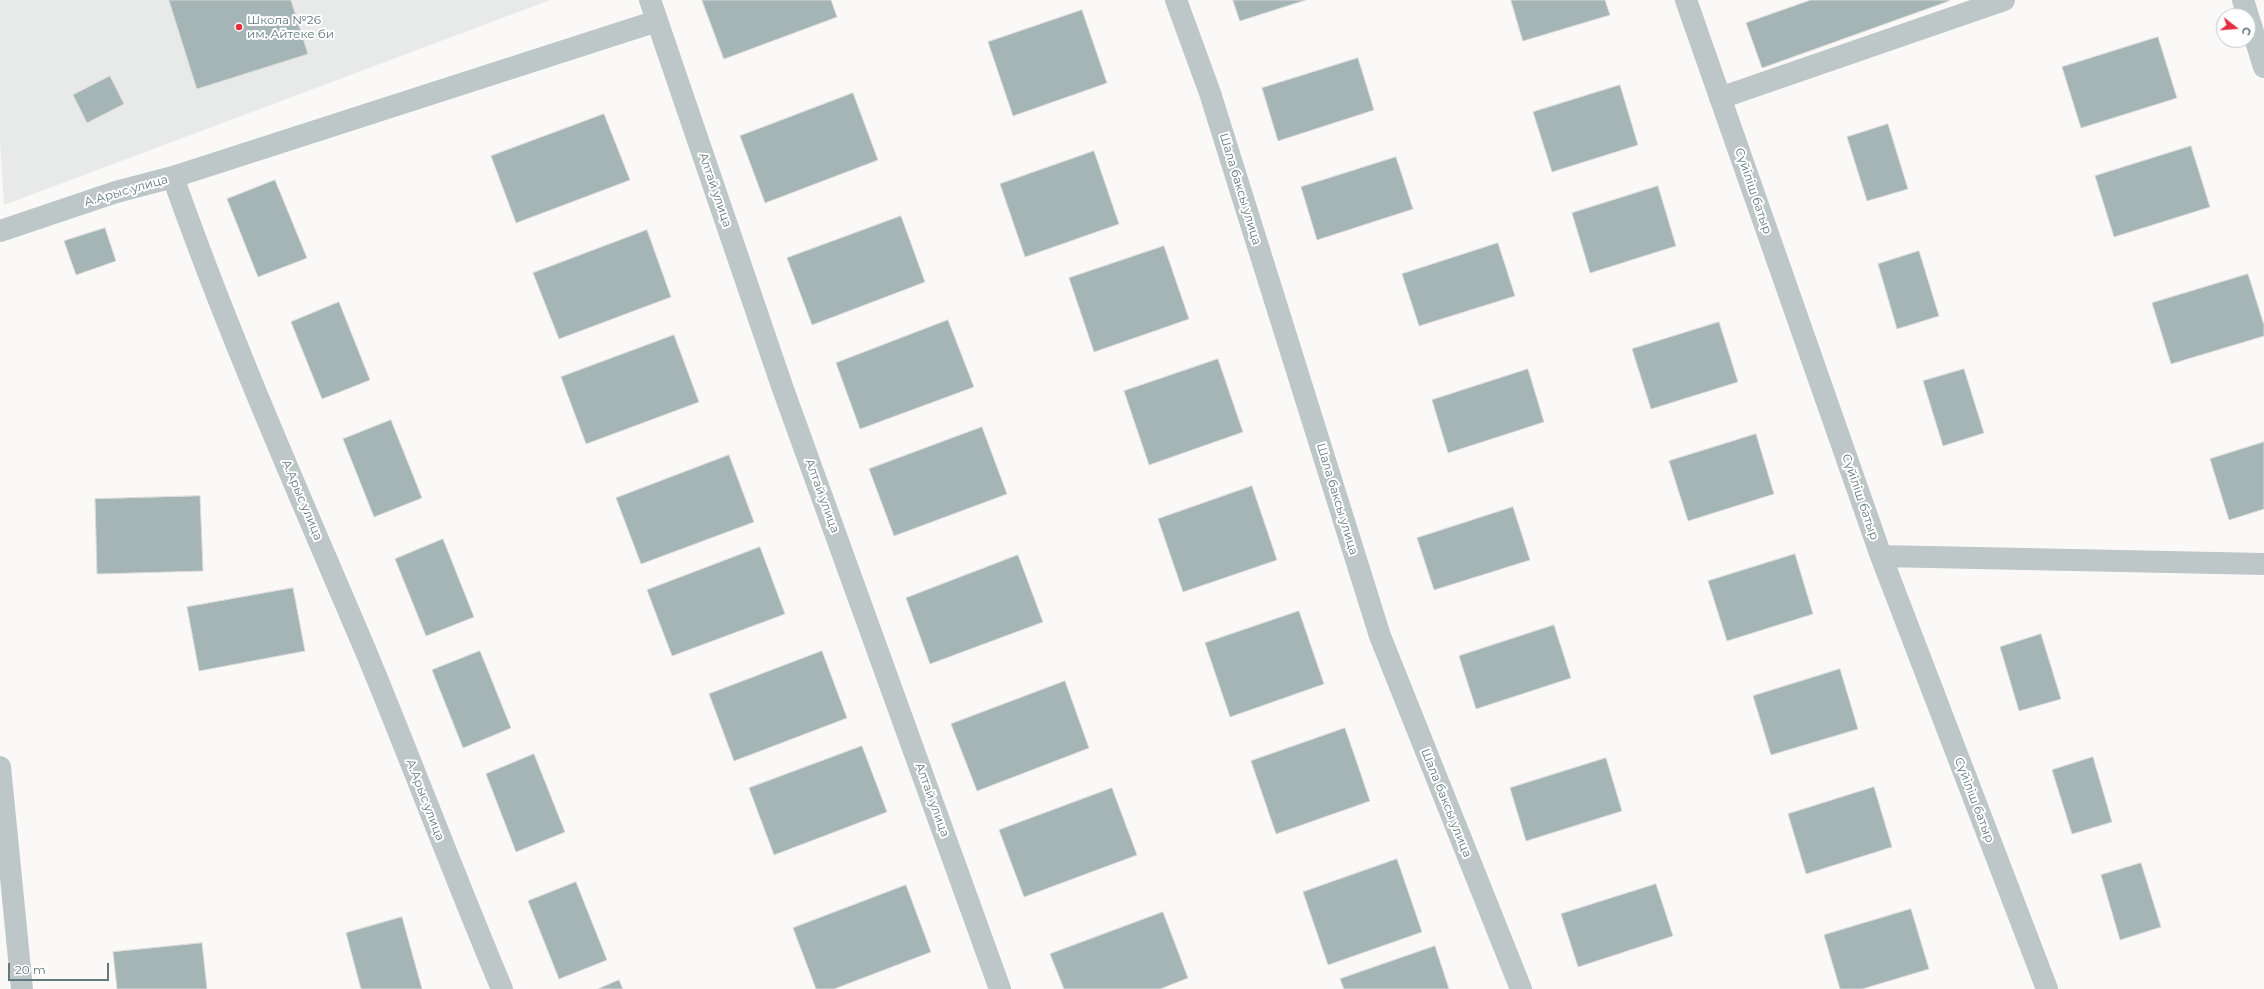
<!DOCTYPE html>
<html>
<head>
<meta charset="utf-8">
<style>
  body { margin:0 }
  #map { position:relative; width:2264px; height:989px; overflow:hidden; background:#faf9f8; font-family:Montserrat,sans-serif }
  canvas { display:block }
  .north { position:absolute; left:2216px; top:8px; width:40px; height:40px; box-sizing:border-box; background:#fff; border:1px solid #bfc9cb; border-radius:50%; rotate:107deg; font-size:11px; font-weight:700; line-height:16px; text-align:center; color:#60797c }
  .north::after { content:''; display:block; margin:auto; width:14px; height:18px; background:#e32e3f; clip-path:polygon(50% 0,100% 100%,50% 72%,0 100%) }
  .scale { position:absolute; left:8px; top:963px; width:101px; height:18px; box-sizing:border-box; border:2px solid #60797c; border-top:0; padding-left:5px; font-size:12px; line-height:14px; white-space:nowrap; color:#60797c; -webkit-text-stroke:3px #fff; paint-order:stroke }
</style>
</head>
<body>
<div id="map">
<canvas width="2264" height="989"></canvas>
<div class="north">С</div>
<div class="scale">20 m</div>
</div>
<script>
const c = document.querySelector('canvas').getContext('2d');
c.lineJoin = 'round';
function fill(path, color) {
  c.fillStyle = color;
  c.fill(path, 'evenodd');
}
function strokePath(path, color, width, dash) {
  c.strokeStyle = color;
  c.lineWidth = width;
  c.lineCap = dash ? 'butt' : 'round';
  c.setLineDash(dash || []);
  c.stroke(path);
}
function drawText(font, color, halo, rows, align = 'center') {
  c.font = font + ' Montserrat,sans-serif';
  c.lineWidth = 4;
  c.setLineDash([]);
  c.textBaseline = 'middle';
  c.strokeStyle = halo;
  c.fillStyle = color;
  for (const [text, x, y, turn = 0] of rows) {
    c.save();
    c.translate(x, y);
    c.rotate((+turn || 0) * Math.PI / 180);
    c.textAlign = isNaN(turn) ? turn : align;
    if (halo) c.strokeText(text, 0, 0);
    c.fillText(text, 0, 0);
    c.restore();
  }
}
fill(new Path2D(`
  M0,0H550L4,205L0,141Z`), '#e8e9e9');
const building = new Path2D(`
  M169,0H291L308,54L197,89Z
  M702,0H831L837,17L724,59Z
  M1233,0H1306L1240,21Z
  M1511,0H1605L1610,15L1523,41Z
  M1811,0H1949V1L1762,68L1746,23Z
  M1082,10L1107,83L1013,116L988,42Z
  M2158,37L2177,98L2081,128L2062,67Z
  M1358,58L1374,110L1278,141L1262,88Z
  M110,76L124,104L87,123L73,95Z
  M1620,85L1638,145L1552,172L1533,112Z
  M853,93L878,160L765,203L740,136Z
  M604,114L630,180L516,223L491,156Z
  M1888,124L1908,189L1867,201L1847,137Z
  M2191,146L2210,207L2114,237L2095,176Z
  M1094,151L1119,224L1025,257L1000,184Z
  M1396,157L1413,209L1317,240L1301,187Z
  M275,180L307,258L258,277L227,199Z
  M1658,186L1676,246L1590,273L1572,213Z
  M901,216L925,282L812,325L787,258Z
  M105,228L116,261L76,275L64,241Z
  M647,230L671,297L559,339L533,273Z
  M1498,243L1515,296L1419,326L1402,274Z
  M1164,246L1189,319L1094,352L1069,278Z
  M1919,251L1939,316L1897,329L1878,264Z
  M2248,274L2264,325V336L2171,364L2152,303Z
  M339,302L370,380L322,399L291,322Z
  M948,320L974,387L860,429L836,363Z
  M1719,322L1738,382L1651,409L1632,349Z
  M674,335L699,402L586,444L561,377Z
  M1218,359L1243,432L1149,465L1124,391Z
  M1528,369L1544,422L1448,453L1432,400Z
  M1964,369L1984,433L1943,446L1923,381Z
  M391,420L422,498L374,517L343,439Z
  M982,427L1007,494L894,536L869,469Z
  M1756,434L1774,494L1688,521L1669,461Z
  M2264,442V509L2229,520L2210,459Z
  M729,455L754,522L641,564L616,498Z
  M1252,486L1277,560L1183,592L1158,519Z
  M200,496L203,571L97,574L95,499Z
  M1513,507L1530,560L1434,590L1417,538Z
  M443,539L474,617L426,636L395,559Z
  M760,547L785,614L672,656L647,590Z
  M1795,554L1813,614L1727,641L1708,581Z
  M1018,555L1043,622L930,664L906,598Z
  M293,588L305,651L199,671L187,607Z
  M1299,611L1324,684L1230,717L1205,643Z
  M1554,625L1571,678L1476,709L1459,656Z
  M2041,634L2061,699L2019,711L2000,647Z
  M480,651L511,728L463,748L432,670Z
  M822,651L847,718L734,761L709,694Z
  M1840,669L1858,729L1771,755L1753,696Z
  M1065,681L1089,748L977,791L951,724Z
  M1345,728L1370,801L1276,834L1251,761Z
  M862,746L887,812L774,855L749,788Z
  M534,754L565,832L516,852L486,774Z
  M2093,757L2112,822L2072,834L2052,770Z
  M1606,758L1622,811L1526,841L1510,788Z
  M1874,787L1892,847L1806,874L1788,814Z
  M1112,788L1137,855L1024,897L999,830Z
  M1397,859L1422,932L1328,965L1303,892Z
  M2141,863L2161,927L2120,940L2101,875Z
  M576,882L607,960L559,979L528,901Z
  M1656,884L1673,936L1578,967L1561,914Z
  M906,885L931,952L834,989H816L793,928Z
  M1911,909L1929,969L1862,989H1840L1824,935Z
  M1163,912L1188,978L1160,989H1064L1050,954Z
  M402,917L422,989H361L346,933Z
  M202,943L207,989H117L113,952Z
  M1435,946L1449,989H1344L1340,979Z
  M619,980L623,989H598Z`);
fill(building, '#a5b4b5');
strokePath(building, '#dcdbda', 1);
strokePath(new Path2D(`
  M650,0L783,389L1000,989
  M1176,0L1210,93L1380,636L1521,989
  M1686,0L1881,556L2047,989
  M2243,0L2264,67
  M1720,98L2004,0
  M173,177L657,21
  M0,231L116,192L173,177C230,339 300,496 367,654C413,765 455,878 502,989
  M1881,556L2264,564
  M0,767L22,989`), '#bec7c8', 22);
for (const [x, y, r, color] of [
  [239,27,4,"#e32e3f"]
]) {
  const dot = new Path2D();
  dot.arc(x, y, r, 0, 2 * Math.PI);
  c.fillStyle = color;
  c.fill(dot);
  strokePath(dot, '#fff', 1.5);
}
drawText('12px', '#60797c', '#fff', [
  ["Школа №26",247,20],
  ["им. Айтеке би",247,34]
], 'left');
drawText('12px', '#60797c', '#fff', [
  ["Шала баксы улица",1240,189,73],
  ["Алтай улица",715,190,71],
  ["А.Арыс улица",126,191,-16],
  ["Сүйіліш батыр",1753,191,71],
  ["Алтай улица",822,496,70],
  ["Сүйіліш батыр",1860,497,71],
  ["Шала баксы улица",1337,499,73],
  ["А.Арыс улица",302,500,67],
  ["А.Арыс улица",425,800,69],
  ["Алтай улица",932,800,70],
  ["Сүйіліш батыр",1974,800,69],
  ["Шала баксы улица",1446,803,68]
]);
</script>
</body>
</html>
